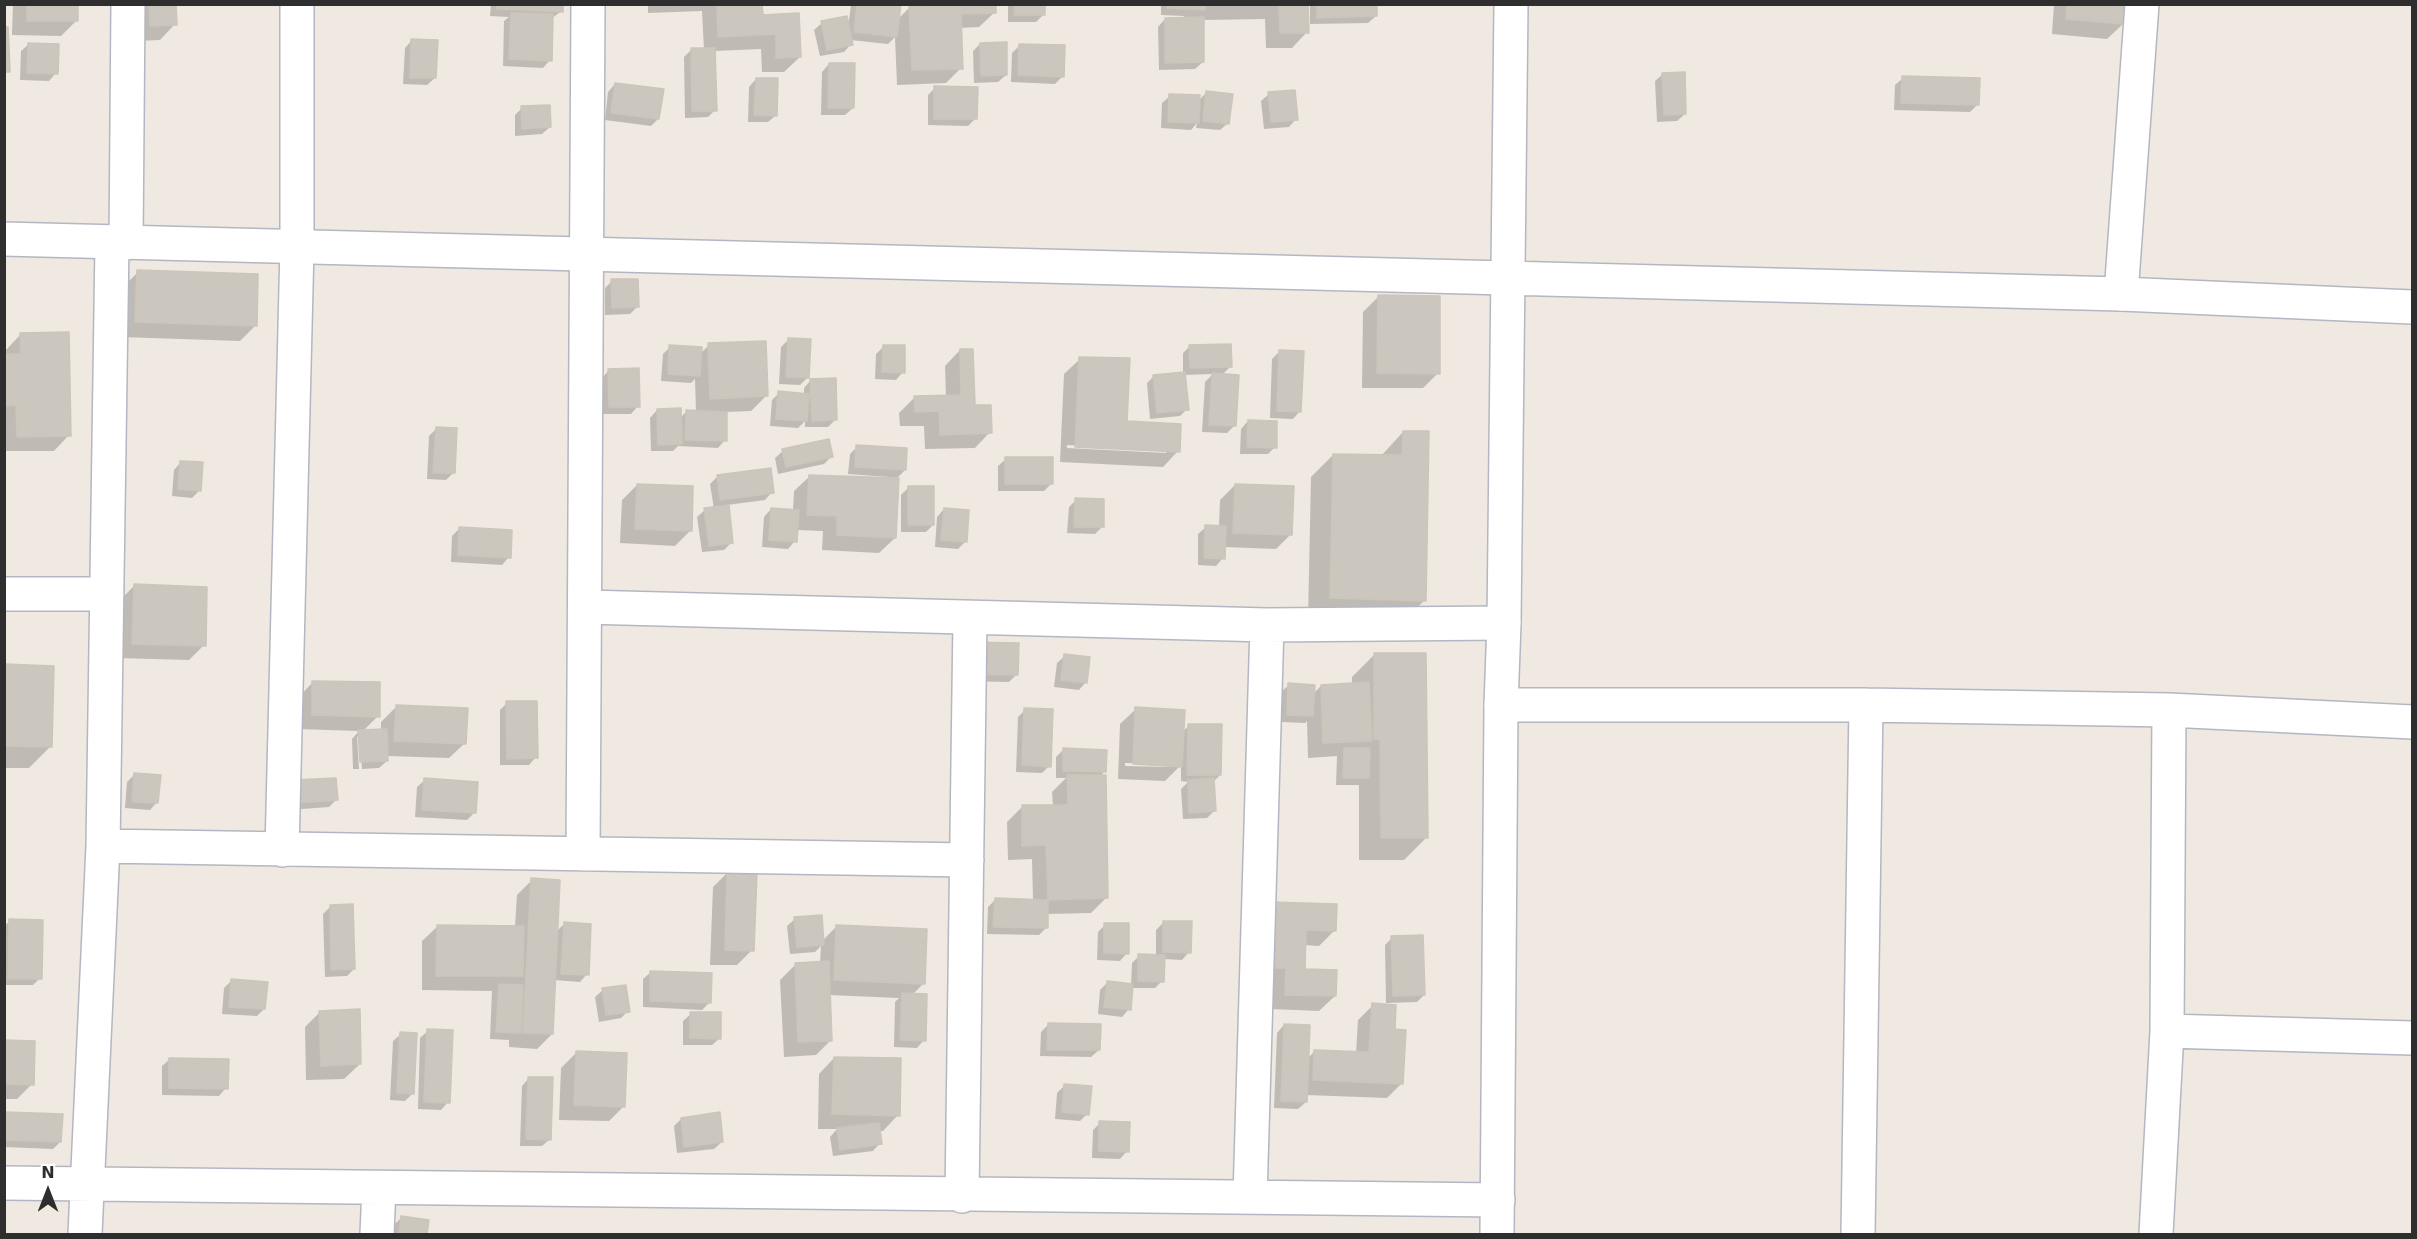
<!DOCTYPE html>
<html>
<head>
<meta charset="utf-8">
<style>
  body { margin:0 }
  #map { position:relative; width:2417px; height:1239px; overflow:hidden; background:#efe9e1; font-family:"DejaVu Sans",sans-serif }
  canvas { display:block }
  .frame { position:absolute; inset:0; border:6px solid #2e2e2e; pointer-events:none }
  .north { position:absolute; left:18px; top:1161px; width:60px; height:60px; -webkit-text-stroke:4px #fff; paint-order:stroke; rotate:0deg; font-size:16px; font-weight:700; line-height:24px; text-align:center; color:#2e2e2e }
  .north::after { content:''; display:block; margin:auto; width:21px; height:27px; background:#2e2e2e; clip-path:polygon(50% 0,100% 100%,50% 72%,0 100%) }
</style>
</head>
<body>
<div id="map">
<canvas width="2417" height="1239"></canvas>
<div class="frame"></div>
<div class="north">N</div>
</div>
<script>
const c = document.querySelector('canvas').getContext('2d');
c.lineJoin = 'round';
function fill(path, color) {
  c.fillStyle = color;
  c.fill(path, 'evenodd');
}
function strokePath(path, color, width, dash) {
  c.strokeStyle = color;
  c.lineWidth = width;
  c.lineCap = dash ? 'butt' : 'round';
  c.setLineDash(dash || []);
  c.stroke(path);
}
fill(new Path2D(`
  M13,4H76V21L61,36L12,35Z
  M134,4H175V24L160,40L135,41Z
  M491,4H562V11L552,18L550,60L543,68L503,66L504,21L509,17L490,16Z
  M648,4H761V16L800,57L784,72H762L761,49L714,51L715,110L708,117L685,118L684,57L691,50H704L702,11L648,13Z
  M851,4H899L898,19L910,7H931L933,4H994L995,12L979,27L960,28L961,68L946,83L897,85L895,37L888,44L850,40L851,44L844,52L820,56L814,30L822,23L848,29Z
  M1008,4H1043V15L1036,22H1008Z
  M1161,4H1306L1307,32L1292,48H1266L1265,19L1202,20L1203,62L1195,69L1159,70L1158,27L1165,19H1184V16L1161,15Z
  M1310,4H1375L1376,16L1368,23L1310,24Z
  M2054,4H2124L2123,24L2107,39L2052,34Z
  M412,40L435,78L427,85L403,84L405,48Z
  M29,44L56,73L49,81L20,80L21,51Z
  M980,44L1006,75L998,82L974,83L973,51Z
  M1019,46L1063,76L1055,84L1011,82L1012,53Z
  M829,64L853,108L845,115H821L822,72Z
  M1663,74L1685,114L1677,121L1657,122L1655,81Z
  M1903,78L1977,105L1970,112L1894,110L1895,85Z
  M756,79L776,115L768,122H748L749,87Z
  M615,84L658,119L651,126L605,120L608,92Z
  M935,88L975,119L968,126L928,125V95Z
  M1207,92L1228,123L1220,130L1196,128L1197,123L1191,130L1161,128L1162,103L1170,96L1198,101Z
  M1269,94L1296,119L1289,127L1264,129L1261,101Z
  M522,108L550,127L542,134L515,136V115Z
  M138,272L255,326L240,341L121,337L123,287Z
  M612,281L637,307L630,314L605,315V288Z
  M1379,296L1438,373L1423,388H1362L1363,312Z
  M21,334L69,435L54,451H4V356L6,350Z
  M788,340L807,378L800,385L779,384L781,347Z
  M709,345L766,396L751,411L726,412L725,440L718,448L678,446L673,451H651L650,418L657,410L680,418L686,412H696L695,379L691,383L661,381L663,354L670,347L700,354Z
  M1190,346L1230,367L1222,375L1234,426L1227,433L1202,432L1205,382L1213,374L1184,375L1187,409L1180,416L1150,419L1147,383L1154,376L1183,373V353Z
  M883,347L903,372L896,380L875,379L876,354Z
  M960,350L973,407L990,432L975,448L925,449L924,426H900L899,413L914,398L946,397L945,366Z
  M1279,352L1300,411L1293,419L1270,418L1272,359Z
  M1080,359L1126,423L1178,451L1163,467L1060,462L1064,374ZM1067,445L1166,450V453L1067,448Z
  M609,370L638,406L631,414H602V378Z
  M811,380L836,419L828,427H805V421L798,428L770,426L772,400L779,393L804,395V388Z
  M1248,421L1275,447L1268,454H1240L1241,429Z
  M436,429L453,473L446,480L427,479L429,436Z
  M1403,432L1425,600L1402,622L1308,620L1311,477L1333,455L1381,456Z
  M857,447L905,470L895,480V538L879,553L822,550L823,531L796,530L795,541L788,549L762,547L764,517L771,509L793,511L794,491L810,476L889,480V477L848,474L850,454Z
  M783,451L831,457L824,464L778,474L775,458Z
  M1006,459L1051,484L1044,491H998V466Z
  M181,462L200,490L192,498L172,496L174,470Z
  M718,476L772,492L765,500L727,505L732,542L724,550L702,552L697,517L705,510L714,509L710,484Z
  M637,485L691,530L675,546L620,543L622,500Z
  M1235,485L1291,534L1276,549L1224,547L1223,558L1216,566L1198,565V534L1206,527H1219L1220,500Z
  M909,487L933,525L926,532H901V495Z
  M1076,500L1102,527L1095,534L1067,533L1069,507Z
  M944,509L966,541L958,549L935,547L937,517Z
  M460,528L509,557L502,565L451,562L452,536Z
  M134,586L204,645L189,660L117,658L119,601Z
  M970,644L1017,674L1009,682L962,681Z
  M1374,655L1426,838L1404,860H1359V785H1336L1337,756L1308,758L1307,721L1305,723L1281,722V692L1289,685L1313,694L1321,686L1352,685V677Z
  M1065,656L1086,682L1079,690L1054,687L1057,663Z
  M4,666L51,746L29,768H4Z
  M313,682L378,716L363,731H381V722L396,707L465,743L449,758L386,756L387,761L379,768L362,769L360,737H357L359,769H353L352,739L359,731L297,729L298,698Z
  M507,703L536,757L529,765H500V710Z
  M1136,709L1182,732L1189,726L1220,775L1213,782L1214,811L1207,818L1183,819L1181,789L1188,782L1181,781V765L1165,781L1118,779L1120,724ZM1125,763L1168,764V767L1125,766Z
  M1025,710L1049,766L1042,773L1016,772L1018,717Z
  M1063,750L1104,772L1100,776L1106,898L1091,913L1047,914L1046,928L1039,935L987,934L988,907L995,900L1033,901L1032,859L1008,860L1007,822L1022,807L1053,806L1052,792L1066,778H1056V757Z
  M134,775L157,802L150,810L125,808L127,782Z
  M335,779L336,800L329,807L288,810Z
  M425,780L474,813L467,820L415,817L417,787Z
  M728,872L752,950L737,965H710L713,887Z
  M532,880L556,932L564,924L587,974L580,982L554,980L552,1034L537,1049L509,1047V1040L490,1039L492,991L422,990V941L438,926L515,927L517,895Z
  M331,906L354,969L347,976L325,977L323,914Z
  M795,919L822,941L836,927L924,983L912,995L924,1040L917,1048L894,1047L895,1002L899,998L829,995L831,1040L816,1055L784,1057L780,980L795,965L820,963L821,946L815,952L790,954L787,926Z
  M1254,919L1335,930L1319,946L1304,945L1303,971L1335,996L1319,1011L1271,1009Z
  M10,921L40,978L33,985H4V926Z
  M1164,922L1189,952L1182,960L1164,959L1162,981L1155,988H1132L1129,1009L1122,1017L1098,1014L1100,990L1108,982L1131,985L1132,963L1139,956H1156V930Z
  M1105,925L1127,953L1120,961L1097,960L1098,932Z
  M1392,938L1424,995L1417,1002L1386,1003L1385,945Z
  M651,972L710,1002L702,1010L643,1007V979Z
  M231,981L264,1009L257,1016L222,1014L224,988Z
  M603,990L628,1011L621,1018L599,1022L595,997Z
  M1373,1005L1393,1030L1402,1083L1387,1098L1306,1095V1102L1298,1109L1274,1108L1277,1033L1284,1025L1307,1059L1315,1051L1356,1053L1358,1020Z
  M320,1012L360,1064L344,1079L306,1080L305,1027Z
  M691,1014L720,1038L712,1045H683V1021Z
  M1048,1025L1099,1050L1091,1057L1040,1056L1041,1032Z
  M428,1031L448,1102L441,1110L418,1109L420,1038Z
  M401,1034L412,1094L405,1101L390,1100L393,1041Z
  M4,1041L32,1084L17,1099H4Z
  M576,1053L624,1106L609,1121L559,1120L561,1068Z
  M834,1058L898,1115L883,1131H879L880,1143L873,1151L833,1156L830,1137L837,1129H818L819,1074Z
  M170,1059L226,1088L219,1096L162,1095V1066Z
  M529,1078L550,1139L542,1146H520L522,1086Z
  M1065,1085L1087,1114L1080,1121L1055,1119L1057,1093Z
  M5,1113L60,1142L53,1149L4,1147Z
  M681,1119L722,1142L714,1149L677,1153L674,1126Z
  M1100,1123L1127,1151L1120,1159L1092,1158L1093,1130Z
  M401,1218L428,1221L426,1234H393L394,1225Z`), '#0003');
const building = new Path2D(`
  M27,4H78V21H27Z
  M149,4H176L177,25L150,26Z
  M497,4H563V12L497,9Z
  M717,4H762L763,15L799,13L801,57L776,58V34L718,37Z
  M857,4H901L897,37L854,32Z
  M996,4V13L961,14L963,69L912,70L909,6Z
  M1015,4H1045V15H1014Z
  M1168,4H1205V10L1167,8Z
  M1211,4H1308L1309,33H1280L1279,5Z
  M1317,4H1377V16L1317,18Z
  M2067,4H2126L2124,24L2066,19Z
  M511,13L553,14L552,61L509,59Z
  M847,16L853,45L827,50L821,21Z
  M1204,17V62L1165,63V18Z
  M4,27H8L10,72H4Z
  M411,39L438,40L436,78H410Z
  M1007,42V75L981,76L980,43Z
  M28,43L59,44L58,74L27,73Z
  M1019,44L1065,45L1064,77L1018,75Z
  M691,48H715L717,111H692Z
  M829,63H855L854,108H828Z
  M1685,72L1686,114L1664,115L1662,73Z
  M1902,76L1980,78L1979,105L1901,103Z
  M756,78H778L777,116L754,115Z
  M615,83L664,89L659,119L611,113Z
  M934,86L978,87L977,119H934Z
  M1295,90L1298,120L1271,122L1268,92Z
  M1206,91L1233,94L1229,124L1203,121Z
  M1169,94L1200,95L1199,123L1168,122Z
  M550,105L551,127L522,129L521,106Z
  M137,270L258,274L257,326L135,322Z
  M611,279H638L639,307L612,308Z
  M1378,295L1440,296V374L1377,373Z
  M69,332L71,436L17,437L16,405L4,406V354H21L20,333Z
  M788,338L811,339L809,378L786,377Z
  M766,341L768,396L710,399L708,343Z
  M1231,344L1232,367L1190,368L1189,345Z
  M669,345L702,347L700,376L668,374Z
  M883,345H905V373L882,372Z
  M960,349H973L975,405H991L992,433L940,435L939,411L915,412L914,396L961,395Z
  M1279,350L1304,351L1301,412L1277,411Z
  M1079,357L1130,358L1127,421L1181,424L1180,452L1075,447Z
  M639,368L640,407H609L608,369Z
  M1185,372L1189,410L1157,413L1153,375Z
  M1212,373L1239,375L1236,426L1209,425Z
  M836,378L837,420L812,421L810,379Z
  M778,391L809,394L807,421L776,419Z
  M681,408L682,444L658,445L657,409Z
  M686,410L727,412V441L685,440Z
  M1248,420L1277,421V448L1247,447Z
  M436,427L457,428L455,473H433Z
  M1403,431H1429L1426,601L1330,598L1333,454L1402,455Z
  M829,439L833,457L786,467L782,449Z
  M856,445L907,448L906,470L855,467Z
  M1005,457H1053V484H1005Z
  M180,461L203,462L201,491L178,489Z
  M771,468L774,493L720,500L717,475Z
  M809,475L899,478L896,538L837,535V516L807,515Z
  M637,484L693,486L692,531L635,529Z
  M1235,484L1294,486L1292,535L1233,533Z
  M908,486H934V525H908Z
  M1075,498L1104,499V527H1074Z
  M729,505L733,543L709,546L704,508Z
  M771,508L799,510L797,542L769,540Z
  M944,508L969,510L967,542L941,540Z
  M1205,525L1226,526L1225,559L1204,558Z
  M459,527L512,530L511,558L458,555Z
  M134,584L207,587L206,646L132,644Z
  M969,642L1019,643L1018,675L968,674Z
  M1374,653H1426L1428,838H1381L1380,739H1374Z
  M1064,654L1090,657L1087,683L1061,680Z
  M4,664L54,666L52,747L4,746Z
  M312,681L380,682V717L312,715Z
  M1369,682L1372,741L1323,743L1321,685Z
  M1288,683L1315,685L1313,716L1287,715Z
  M506,701H537L538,758L507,759Z
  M396,705L468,708L466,744L394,741Z
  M1135,707L1185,710L1182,767L1133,764Z
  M1024,708L1053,709L1051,767L1022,765Z
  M1188,724H1222L1221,775H1187Z
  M387,729L388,761L360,762L358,730Z
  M1063,748L1107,750L1106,772L1063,771Z
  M1344,748H1370L1369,778H1343Z
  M134,773L161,775L158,803L132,802Z
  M1067,775H1106L1108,898L1048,900L1046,845L1022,846V805H1068Z
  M336,778L338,800L295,803L294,780Z
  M424,778L478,782L476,813L422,810Z
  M1214,778L1216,811L1189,813L1188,780Z
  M727,870L757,872L754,951L725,950Z
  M531,878L560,880L553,1034L523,1033Z
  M995,898L1048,900V928L993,927Z
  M1269,902L1337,904L1336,931L1306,930L1305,969L1337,970L1336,996L1285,995L1286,968H1267Z
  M353,904L355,969L331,970L330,905Z
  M822,915L824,945L797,947L794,917Z
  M9,919L43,920L42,979H8Z
  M1163,921H1192L1191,953L1163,952Z
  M564,922L591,924L589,975L561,974Z
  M1104,923H1129V954L1104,953Z
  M437,925L524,926L523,976H436Z
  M836,925L927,929L925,984L834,980Z
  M1423,935L1425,995L1393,996L1391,936Z
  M1138,954L1165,955L1164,982L1138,981Z
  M829,961L832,1041L798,1042L795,963Z
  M650,971L712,973L711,1003L650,1001Z
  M231,979L268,982L265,1009L229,1007Z
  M1107,981L1133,984L1131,1010L1104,1007Z
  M499,984L523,985L521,1033L496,1032Z
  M626,985L630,1012L606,1015L602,988Z
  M902,993L927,994L926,1041L900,1040Z
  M1372,1003L1396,1005L1395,1029L1406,1030L1403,1084L1313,1080L1314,1050L1369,1052Z
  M360,1009L361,1064L321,1066L319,1011Z
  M690,1012H721V1039L690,1038Z
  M1048,1023L1101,1024L1100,1050H1047Z
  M1284,1024L1310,1025L1307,1102L1281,1101Z
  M427,1029L453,1030L450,1103L424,1102Z
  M400,1032L417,1033L414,1094L397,1093Z
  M4,1040L35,1041L34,1085L4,1084Z
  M576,1051L627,1053L625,1107L574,1105Z
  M834,1057L901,1058L900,1116L832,1114Z
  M169,1058L229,1059L228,1089L169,1088Z
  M528,1077H553L551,1140L526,1139Z
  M1064,1084L1092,1086L1089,1115L1062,1112Z
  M5,1112L63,1114L61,1142L4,1140Z
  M720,1112L723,1142L684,1147L681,1118Z
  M1099,1121L1130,1122L1129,1152L1099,1151Z
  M879,1123L882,1144L840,1150L837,1128Z
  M401,1216L429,1220L427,1234H399Z`);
fill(building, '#cbc7bf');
strokePath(building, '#cbc5ba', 1.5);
const minor = new Path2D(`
  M126,243L128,4
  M2121,294L2142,4
  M4,594H107
  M585,607L1267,625L1504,623
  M1501,705H1866L2169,710L2412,722
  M103,846L967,860
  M282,850L297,247V4
  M583,854L588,4
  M2167,1031L2412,1038
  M4,1183L1498,1200
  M962,1196L970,618
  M1250,1197L1267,625
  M85,1234L103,846L112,242
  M377,1234L379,1188
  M1858,1234L1866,705
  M2156,1234L2167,1031L2169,710`);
const tertiary = new Path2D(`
  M4,239L2121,294L2412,307
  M1497,1234L1501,705L1504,623L1511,4`);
strokePath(minor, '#b4b7c1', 36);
strokePath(tertiary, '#b4b7c1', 36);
strokePath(minor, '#fff', 33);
strokePath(tertiary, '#fff', 33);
</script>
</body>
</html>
